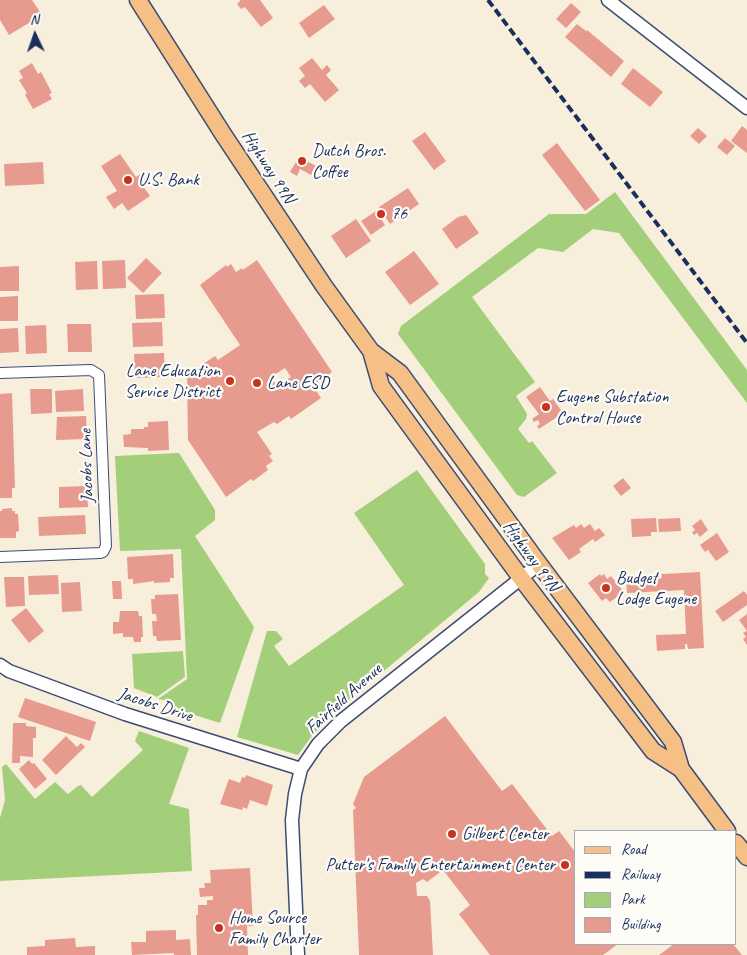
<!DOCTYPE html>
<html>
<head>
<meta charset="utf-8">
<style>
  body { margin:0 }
  #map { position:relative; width:747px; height:955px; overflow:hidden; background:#f7eedc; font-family:Caveat,sans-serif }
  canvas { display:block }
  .legend { position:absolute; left:574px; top:830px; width:162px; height:115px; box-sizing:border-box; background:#fdfcf7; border:1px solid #a3aaba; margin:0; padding:6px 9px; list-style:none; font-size:15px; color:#1b2f5e }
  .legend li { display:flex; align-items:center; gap:10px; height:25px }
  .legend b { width:25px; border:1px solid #a3aaba }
  .north { position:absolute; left:10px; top:10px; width:50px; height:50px; -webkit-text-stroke:4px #fdfcf7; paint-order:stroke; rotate:357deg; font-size:14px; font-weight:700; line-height:20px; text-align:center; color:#1b2f5e }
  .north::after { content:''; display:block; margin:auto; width:18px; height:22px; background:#1b2f5e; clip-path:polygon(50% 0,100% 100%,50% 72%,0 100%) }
</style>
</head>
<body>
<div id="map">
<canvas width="747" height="955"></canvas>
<ul class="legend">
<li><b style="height:6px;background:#f5bf86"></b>Road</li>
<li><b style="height:6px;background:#1b2f5e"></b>Railway</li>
<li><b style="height:14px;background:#a3cf7b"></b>Park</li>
<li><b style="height:14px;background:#e79b8f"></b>Building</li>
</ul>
<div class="north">N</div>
</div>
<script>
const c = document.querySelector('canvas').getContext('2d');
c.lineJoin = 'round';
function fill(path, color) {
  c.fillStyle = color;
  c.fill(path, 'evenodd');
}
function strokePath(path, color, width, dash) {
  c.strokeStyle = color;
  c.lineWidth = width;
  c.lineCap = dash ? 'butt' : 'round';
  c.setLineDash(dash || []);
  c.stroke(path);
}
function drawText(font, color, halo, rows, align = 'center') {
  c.font = font + ' Caveat,sans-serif';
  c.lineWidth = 4.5;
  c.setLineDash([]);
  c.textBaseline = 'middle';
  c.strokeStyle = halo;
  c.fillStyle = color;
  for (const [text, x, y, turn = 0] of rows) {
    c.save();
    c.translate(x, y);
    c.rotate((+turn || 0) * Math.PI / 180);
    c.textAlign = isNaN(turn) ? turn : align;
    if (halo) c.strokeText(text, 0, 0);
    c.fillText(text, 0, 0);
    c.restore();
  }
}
fill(new Path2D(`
  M615,192L747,370V403L619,233L593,229L563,252L538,248L472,297L535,382L516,396L527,414L526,419L518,429L529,443L532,441L557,473L524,497L517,495L398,334L401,326L549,214H586Z
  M179,453L215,510V520L195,536L254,627L220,723L182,711L168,701L158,699L187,679L181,549L120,551L115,456Z
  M417,470L485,564V574L489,578L479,592L332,714L311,737L298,755L237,737L267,631H276L283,639L274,646L289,666L404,585L354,513Z
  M183,651L185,677L157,697L134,688L132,654Z
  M139,731L189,748L169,804L189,809L192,871L0,881V818L5,800L2,767L6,764L35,799L55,782L68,794L78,786L81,785L92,797L143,750L135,741Z`), '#a3cf7b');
fill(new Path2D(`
  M0,0H32L42,15L9,35L0,20Z
  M240,0H260L273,18L261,27L245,7L241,9L237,4L240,1Z
  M571,3L581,12L566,28L556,19Z
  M324,5L335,19L309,38L299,23Z
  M577,24L586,31L587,30L624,61L611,77L565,37Z
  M312,58L322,70L327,65L331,70L326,75L339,90L325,102L310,84L305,88L299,81L305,76L299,68Z
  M32,63L38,74L41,72L52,93L49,94L52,99L33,109L25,95L27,93L19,80L23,78L19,71Z
  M633,68L663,92L650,107L621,84Z
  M742,126L747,130V153L731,141Z
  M698,128L707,136L699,144L690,136Z
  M425,132L446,161L434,170L412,141Z
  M725,138L735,146L727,155L717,147Z
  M557,143L600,200L585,211L542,155Z
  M120,154L136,177L142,173L149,182L143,186L150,196L128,211L122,203L114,209L106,197L117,191L101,166Z
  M299,157L316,166L311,175L300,169L297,176L290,172Z
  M43,162L44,184L5,186L4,164Z
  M408,188L419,204L390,224L379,207Z
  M376,211L385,225L371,235L361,221Z
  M466,215L479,233L456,249L442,229L458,217Z
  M356,219L371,241L346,258L331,236Z
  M414,251L439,284L410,305L385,272Z
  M146,258L162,273L143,293L127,278Z
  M125,260L126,288L103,289L102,261Z
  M257,260L332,372L313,386L321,398L291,419L289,416L277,424L274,422L257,432L272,454L269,456L273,461L266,466L268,470L253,481L251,479L226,497L188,440L187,375L215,356L218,360L240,345L200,285L226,265L227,267L231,264L236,272L242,268L243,270ZM285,368L291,377L277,386L271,377Z
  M97,261L98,289L76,290L75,262Z
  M19,266V291H0V267Z
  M164,294L165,318L136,319L135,295Z
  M18,296V321H0V297Z
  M162,322L163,346L133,347L132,323Z
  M67,324H91L92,352H68Z
  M46,325L47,353L26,354L25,326Z
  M18,328L19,352L0,353V329Z
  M164,353L165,377L135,378L134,354Z
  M540,387L550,401L553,399L563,413L539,429L537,426L540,424L538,420L534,422L532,419L539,414L526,397Z
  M30,389H52V413L31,414Z
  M83,389L84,411L56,412L55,391Z
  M12,393L15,488H12V498H0V394Z
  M86,416L87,435H85V439L56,440L57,417Z
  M168,421L169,450L148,451V448L124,447L123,435L131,434V429H144V427H148V422Z
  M623,478L631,488L621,496L613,486Z
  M87,486L88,507L59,508V487Z
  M12,508V511H15V514H18L19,531L16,532V538H0V511H2V509Z
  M85,515L86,534L39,536L38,517Z
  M656,518L657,532H651V536L632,537L631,519Z
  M680,518L681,531L659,532L658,519Z
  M701,519L708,530L700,537L697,533L694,535L692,532L695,530L692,526Z
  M581,524L584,528L590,524L595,531L599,528L605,535L595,542L593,539L579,549L581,552L569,560L552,538L574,525L576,528Z
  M717,533L729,552L716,561L708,550L705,552L700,545Z
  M173,554L174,578H170V582L154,583V581L133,584V579H128L127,557Z
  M700,572L704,648L688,649L687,644H685V649L657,651L656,635L686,634L684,590L627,593L626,576Z
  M600,574L601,576L604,574L607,579L611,576L624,592L623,593L624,595L620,599L618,596L610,602L606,598L602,601L588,583Z
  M58,575L59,594L29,595L28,576Z
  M4,577H24L25,606L6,607Z
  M112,581H121L122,599H113Z
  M80,582L82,611L62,612L61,583Z
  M744,591L747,595V605L723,622L715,611Z
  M178,594L181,640L157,641L156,636H153L152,621H157L156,614H152L151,599H155V595Z
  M26,608L44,631L29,643L11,620Z
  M120,611H138L139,616H142L143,637H141V642H134L133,637H123V633L113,634V622H119Z
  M747,614V645L743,639L746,637L743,633L747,631L739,620Z
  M25,698L96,722L90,741L18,717Z
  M445,716L502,791L512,784L552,836L559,831L576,853V944H618L603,955H490L459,914L470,905L443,870L427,882L423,879L416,883L417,896H427L430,901L433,955H359L353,810L356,808L353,804L364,777Z
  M13,723H26V726L36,727V738H33V757L20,756V763H12Z
  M66,736L77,747L81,743L85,747L56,775L42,760Z
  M29,760L32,764L34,763L47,779L35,789L19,769Z
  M246,775L273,785L267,806L250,800L247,809L243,807L242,810L220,804L229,779L240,783L242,777L245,778Z
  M250,868L253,926H247L248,955H197L196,915H198V905H207V900H213V896L200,897L199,888H205L204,883H211L210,870Z
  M176,930V940L190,939L191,955H174V953L132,955L131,942H146V931Z
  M75,938L76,947L95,946V955H27V947L45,946V940Z
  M674,944H733L742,955H659Z`), '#e79b8f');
const minor = new Path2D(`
  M0,373L91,370L99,375L106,546L103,552L100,553L0,557`);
const tertiary = new Path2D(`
  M608,0L747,108
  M0,665L9,671L125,714L301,769
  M298,955L292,820L295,794L301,769L318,744L341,721L539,564`);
const primary = new Path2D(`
  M138,0L223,134L324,286L371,351L400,373L539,564L673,742L681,769L727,831
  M371,351L381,386L521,578L653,751L681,769
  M736,843L747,857`);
strokePath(minor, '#3c4c71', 12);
strokePath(tertiary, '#3c4c71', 15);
strokePath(primary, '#3c4c71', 19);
strokePath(minor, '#fff', 10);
strokePath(tertiary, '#fff', 12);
strokePath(primary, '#f5bf86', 16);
strokePath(new Path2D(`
  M488,0L747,343`), '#1b2f5e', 4, [8, 4]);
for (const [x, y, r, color] of [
  [302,161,5,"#c8321e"],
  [128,180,5,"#c8321e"],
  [381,214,5,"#c8321e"],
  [230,381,5,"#c8321e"],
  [257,383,5,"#c8321e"],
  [546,407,5,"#c8321e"],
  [606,588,5,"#c8321e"],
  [452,834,5,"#c8321e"],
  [565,865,5,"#c8321e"],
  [219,928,5,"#c8321e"]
]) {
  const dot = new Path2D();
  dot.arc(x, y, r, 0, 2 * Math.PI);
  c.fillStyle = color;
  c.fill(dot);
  strokePath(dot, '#fdfcf7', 2);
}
drawText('18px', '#1b2f5e', '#fdfcf7', [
  ["Dutch Bros.",312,151],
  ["Coffee",312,172],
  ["U.S. Bank",138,180],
  ["76",391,214],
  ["Lane Education",220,371,"right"],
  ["Service District",220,392,"right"],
  ["Lane ESD",267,383],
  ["Eugene Substation",556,397],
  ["Control House",556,418],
  ["Budget",616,578],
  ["Lodge Eugene",616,599],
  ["Gilbert Center",462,834],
  ["Putter's Family Entertainment Center",555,865,"right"],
  ["Home Source",229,918],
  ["Family Charter",229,939]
], 'left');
drawText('18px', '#1b2f5e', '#fdfcf7', [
  ["Highway 99N",268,167,57],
  ["Jacobs Lane",87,466,-92],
  ["Highway 99N",531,556,54],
  ["Fairfield Avenue",344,699,-42],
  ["Jacobs Drive",155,705,18]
]);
</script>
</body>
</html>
